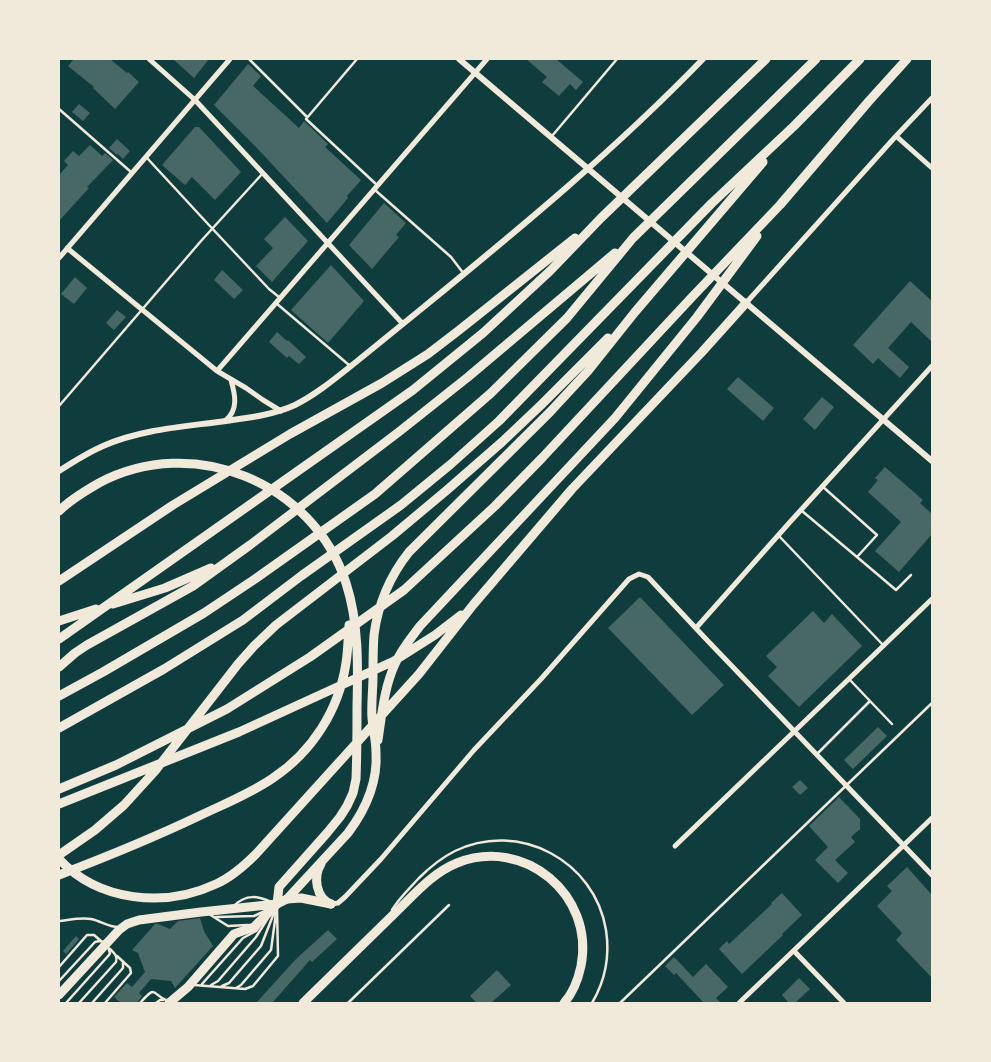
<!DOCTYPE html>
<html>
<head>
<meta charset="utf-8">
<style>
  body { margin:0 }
  #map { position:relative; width:991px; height:1062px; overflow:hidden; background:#0f3d3e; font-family:Montserrat,sans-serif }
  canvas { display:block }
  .frame { position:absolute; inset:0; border:60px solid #f1e9da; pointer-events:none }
</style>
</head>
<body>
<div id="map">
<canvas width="991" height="1062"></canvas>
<div class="frame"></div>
</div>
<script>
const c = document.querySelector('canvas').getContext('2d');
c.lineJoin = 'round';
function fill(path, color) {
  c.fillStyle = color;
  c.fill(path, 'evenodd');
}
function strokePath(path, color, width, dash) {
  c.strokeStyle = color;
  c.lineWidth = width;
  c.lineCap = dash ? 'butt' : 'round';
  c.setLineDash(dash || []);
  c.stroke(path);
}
fill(new Path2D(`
  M74,59H110L127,73L128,72L139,82L115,109L93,88L94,87L68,66Z
  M173,59H209L194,78Z
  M526,59H556L583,82L576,90L570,84L559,96L542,82L547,77Z
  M248,64L261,76L253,86L299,128L304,121L328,144L325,147L361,180L347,196L348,198L327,223L255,146L214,105Z
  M79,104L90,113L83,121L72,112Z
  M195,127H199L241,172L215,200L192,177L185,185L162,165Z
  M117,139L130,151L123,159L118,154L117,155L109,148Z
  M90,145L102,156L105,153L113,160L87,187L89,188L59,221V175L68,165L64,161L73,151L79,156Z
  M384,203L406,223L396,235L399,237L372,269L349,245Z
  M285,217L308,241L272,282L256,266L273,248L264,239Z
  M331,265L364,301L328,343L291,310Z
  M222,270L243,290L234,299L214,280Z
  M75,277L87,288L74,304L61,294Z
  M910,281L932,301V342L911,322L888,348L909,367L900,378L878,358L873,364L853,345Z
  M117,310L126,317L114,330L106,323Z
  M277,332L287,341L288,340L306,357L299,364L289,356L287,358L269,342Z
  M738,377L774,408L763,421L727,389Z
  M822,397L834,407L815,430L803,419Z
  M885,467L923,500L920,503L932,514V534L899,572L875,551L901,522L868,492L878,480L875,478Z
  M640,597L724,685L692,715L608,628Z
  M813,611L824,623L832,614L862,646L799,707L768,676L777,667L766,656Z
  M878,727L887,736L853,769L844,760Z
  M800,780L808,788L800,795L792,787Z
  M839,797L860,819V829L851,837L855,842L835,860L848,873L838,883L815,860L828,847L809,826Z
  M907,867L932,895V978L896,940L902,933L877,906L892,891L887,886Z
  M782,893L802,915L782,934L783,935L742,974L719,949L727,941L729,944L772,904L771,903Z
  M200,918L204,931L213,946L175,988L171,981L151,979L139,993L142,996L137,1003H121L114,997L127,983L132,987L145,972L138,953L132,950L155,924H158L170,929L178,921Z
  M328,930L337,939L312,962L310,960L272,1003H256L296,959Z
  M76,936L79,939L66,954L63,951Z
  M674,957L693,977L706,964L728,987L716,998L721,1003H704L676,973L674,975L665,966Z
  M497,970L511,985L491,1003H477L470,996Z
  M799,978L810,989L795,1003H789L782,995Z`), '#486865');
strokePath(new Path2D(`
  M249,59L307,117
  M357,59L306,119L377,185
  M59,109L131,172
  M552,136L617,59
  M147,158L208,224L269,289L279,297
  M375,190L451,257L464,274
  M276,303L349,365
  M59,406L201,241L263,173
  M802,511L857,557L877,535L822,486
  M779,536L884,646
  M857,557L896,590L911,575
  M870,701L892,724
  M817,754L870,701L850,680
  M235,905C246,894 258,896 271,902
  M392,910C399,898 409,889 419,878C429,868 441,858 455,851C519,820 595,861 606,930C610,956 605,981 592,1003
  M209,914L228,926L248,925
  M216,917L254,916L265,911
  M59,921C69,920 82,917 91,919C101,921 108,927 118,927
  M59,967L87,935H94L101,941
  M59,981L95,942L99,941L105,942
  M202,984L243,938L256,931L259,927
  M194,985L245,989L253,986L278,956L277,908
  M211,985L218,981L256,937L268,918
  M222,986L229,983L261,946L274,913
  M236,988L241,985L271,950L276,913
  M66,1003L109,955L110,953L108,947
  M79,1003L116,962C118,956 114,953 110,949
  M92,1003L123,968V962
  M105,1003L131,973L130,968L117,956
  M140,1003C158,983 151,995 168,1001
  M156,1003L160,1000H163
  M348,1003L449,905
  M620,1003L932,703`), '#f1e9da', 2.5);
strokePath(new Path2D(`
  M149,59L195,100L403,324
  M896,136L932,168
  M67,248L217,371L246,388L263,400L281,411
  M59,258L230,59
  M746,303L896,136L932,98
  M217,371L487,59
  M225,421C239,410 235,394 231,380
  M696,628L790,522L932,366
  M675,846L932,599
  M331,904L338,903L345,897L381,859L474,750L541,679L629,579L639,574L648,577L705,638L932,875
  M794,951L844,1003
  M739,1003L932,818`), '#f1e9da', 5);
strokePath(new Path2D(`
  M459,59L932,461
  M59,471C73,462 87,453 103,446C139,430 180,427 218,422C244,418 271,416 295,405C317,394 337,377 356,362C377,345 399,327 420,310C518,230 615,150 703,59`), '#f1e9da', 6);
strokePath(new Path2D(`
  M287,899L301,898L331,904
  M59,995L119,930L127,924L139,920L201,912L277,904
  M169,1003L188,987L234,934L254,927L277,904
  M303,1003C334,973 364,943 395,913C414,895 432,873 457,863C524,836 595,895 581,966C578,980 574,992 564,1003`), '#f1e9da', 9);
strokePath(new Path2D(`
  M59,511C70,500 85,491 99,483C193,433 313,482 346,583C359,623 358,666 357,707C357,731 357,755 356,779L353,793L347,806L340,817L327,833L279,887L277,904
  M59,581L173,505L290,434L382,383L428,354L458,331L575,238
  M113,604L165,588L211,568
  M59,621L96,609
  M59,639L413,390L483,333L550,271L601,218L766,59
  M59,667L75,653L87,645L193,586L250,545L400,431L468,377L615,253
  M59,696L103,672L204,613L255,579L375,494L491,393L567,318L633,238L816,59
  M59,728L164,669L243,620L301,576L401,505L451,464L499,421L712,203L794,126L860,59
  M378,740C382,714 384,688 395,664C401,650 411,638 420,626L615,418L697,317L757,236
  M59,789L116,765L227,709L310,657L404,590L495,506L542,458L693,296L780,205L869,101L907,59
  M59,804L239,732L394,661L435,635L461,615
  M59,855L95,830L124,805L155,771L238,664L254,646L276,625L392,536L447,490L502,442L541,405L608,338
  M59,859C99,902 165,908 216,884C232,877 244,866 256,854L419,674L473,605L572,489L702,352L746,303
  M321,864C313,877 316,898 331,904
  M59,875C106,857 153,838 199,816C224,804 250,794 273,778C312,752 339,710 346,663C348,651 348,638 349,625
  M277,904L287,899L348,833C366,809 378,783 376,752C376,741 373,730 372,718C371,705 373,690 373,676C373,663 373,648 374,635C378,604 390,576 409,552L550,412L588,371L635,312L763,162`), '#f1e9da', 9);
</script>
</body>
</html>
